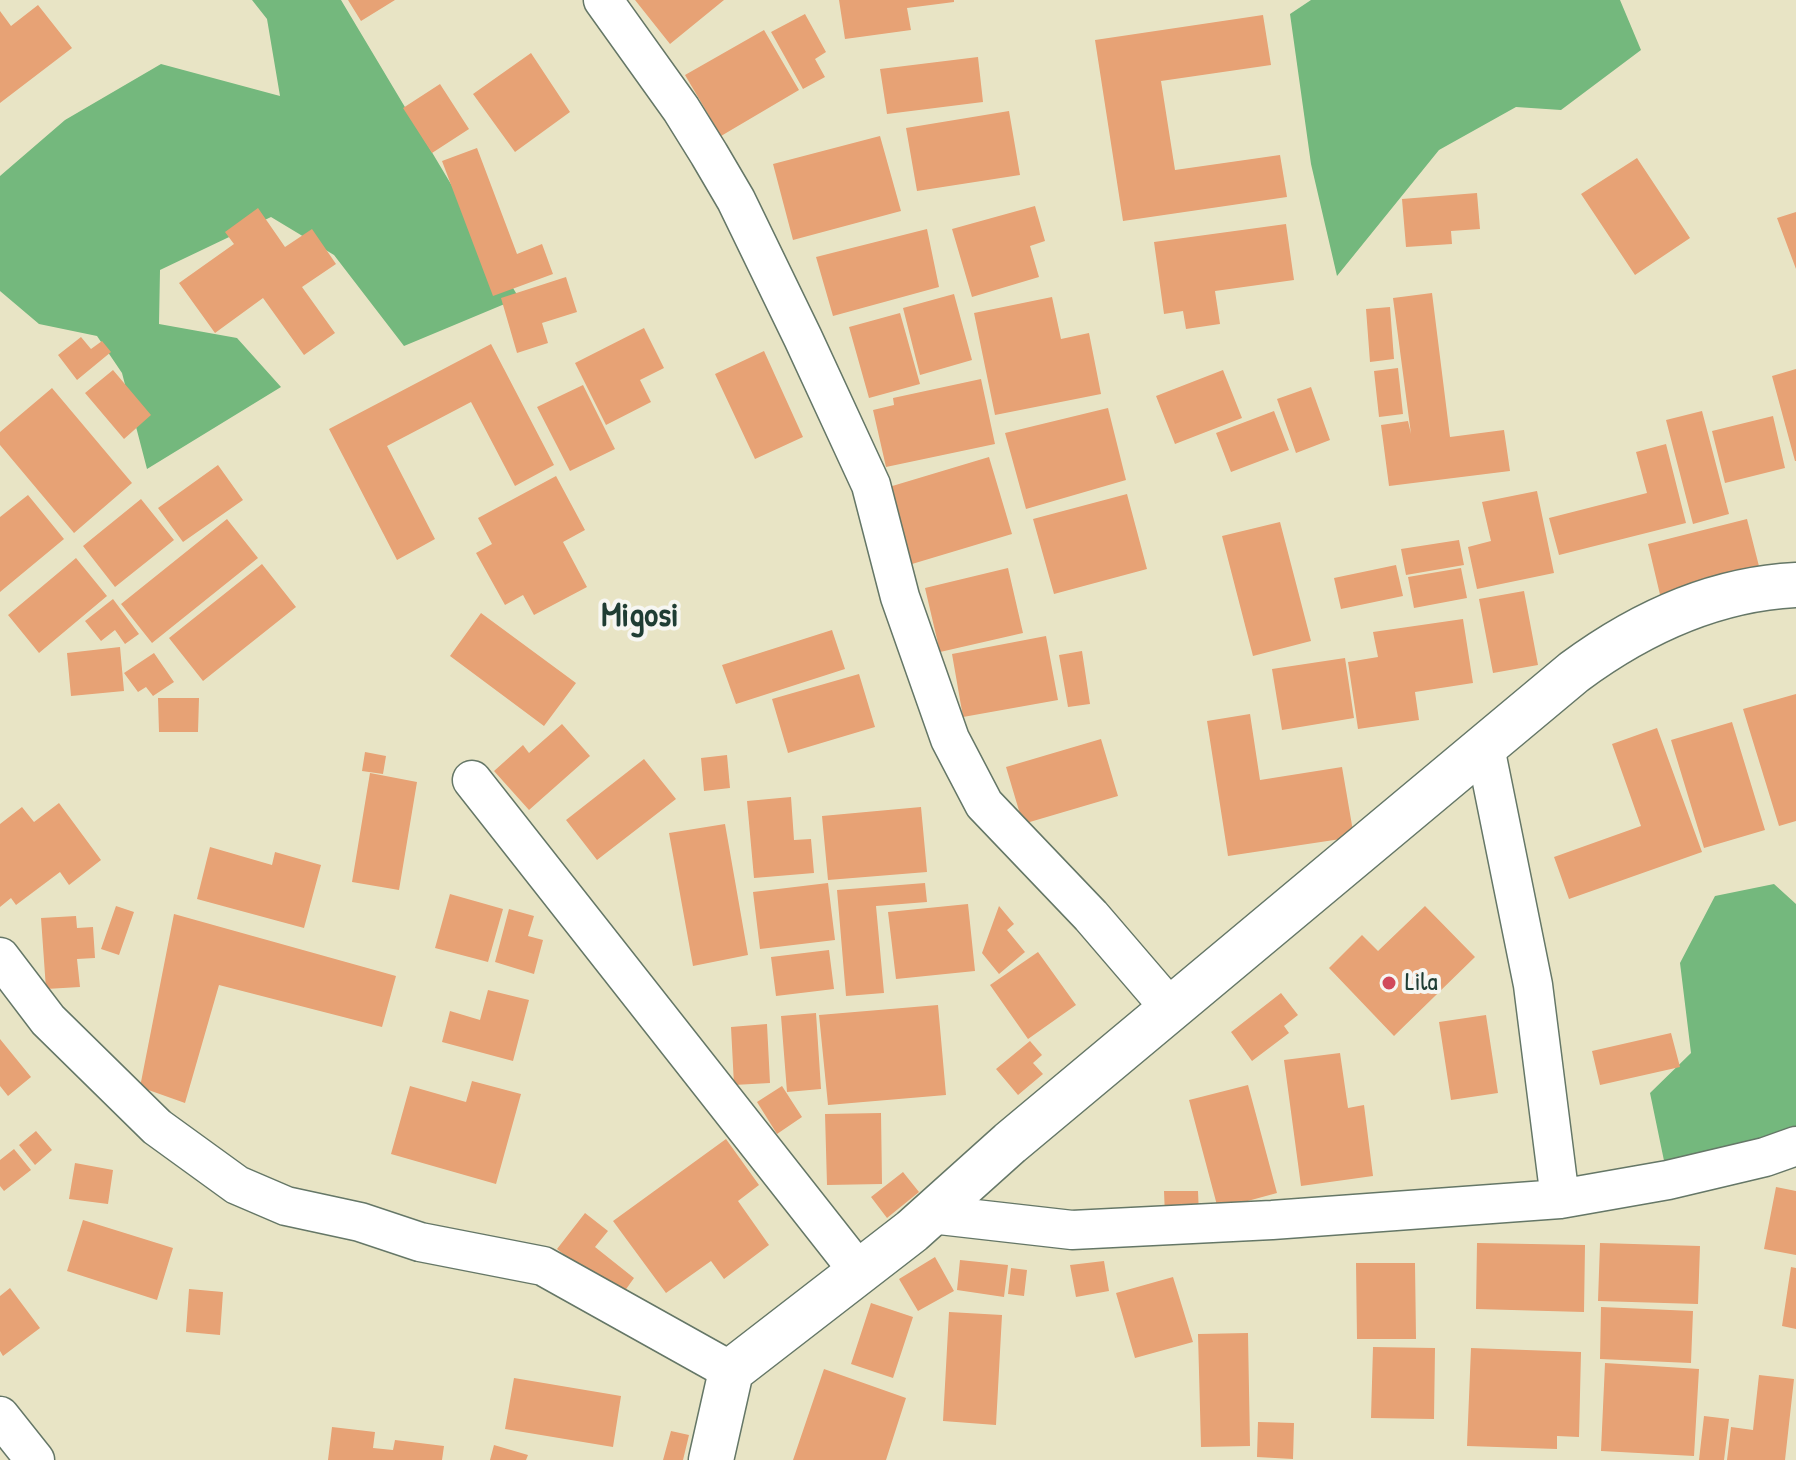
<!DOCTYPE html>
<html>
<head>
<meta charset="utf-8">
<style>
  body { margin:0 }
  canvas { display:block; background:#e8e4c5 }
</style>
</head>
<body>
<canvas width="1796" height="1460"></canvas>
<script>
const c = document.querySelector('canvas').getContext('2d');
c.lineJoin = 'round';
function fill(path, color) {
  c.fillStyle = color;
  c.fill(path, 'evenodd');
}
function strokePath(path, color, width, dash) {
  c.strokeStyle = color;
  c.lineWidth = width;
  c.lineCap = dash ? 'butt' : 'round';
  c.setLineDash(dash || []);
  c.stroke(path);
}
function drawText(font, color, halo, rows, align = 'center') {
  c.font = font + ' "Patrick Hand",sans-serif';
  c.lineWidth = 8;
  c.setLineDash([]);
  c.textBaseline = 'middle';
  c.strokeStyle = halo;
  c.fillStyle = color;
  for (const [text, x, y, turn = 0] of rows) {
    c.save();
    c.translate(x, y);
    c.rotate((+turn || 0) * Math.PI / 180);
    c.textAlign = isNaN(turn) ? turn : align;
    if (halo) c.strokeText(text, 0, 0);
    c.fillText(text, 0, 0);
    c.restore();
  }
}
fill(new Path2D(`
  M252,0H341L519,298L404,346L334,255L271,217L160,270L159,324L237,338L281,387L147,469L122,373L97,336L39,324L0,291V176L65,120L161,64L280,96L267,19Z
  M1311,0H1620L1641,50L1561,110L1516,107L1439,150L1337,276L1311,164L1290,14Z
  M1774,884L1796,904V1140L1668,1180L1650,1093L1691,1053L1680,963L1715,896Z`), '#74b87d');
fill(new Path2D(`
  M348,0H395L361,21Z
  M635,0H724L670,44Z
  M839,0H954V2L907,8L911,30L845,39Z
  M38,5L72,48L0,103V11L11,26Z
  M805,14L826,52L815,59L825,77L803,89L771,32Z
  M1263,15L1271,65L1161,81L1175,170L1280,155L1287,197L1123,221L1095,40Z
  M764,30L799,90L721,136L685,75Z
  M531,53L570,112L515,152L473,94Z
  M978,57L983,102L887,114L880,69Z
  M440,84L469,129L432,153L403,108Z
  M1009,111L1020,175L917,191L906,128Z
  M880,136L901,211L793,240L773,164Z
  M477,148L517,254L542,244L553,274L493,296L442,161Z
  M1637,158L1690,238L1635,275L1581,194Z
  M1477,193L1480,229L1451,231L1452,244L1406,247L1402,199Z
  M1035,206L1045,241L1030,246L1039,277L972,297L952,229Z
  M258,208L285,247L312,229L336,264L302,287L335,333L304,355L263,298L215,333L179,283L234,244L225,232Z
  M1796,212V269L1777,218Z
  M1286,224L1294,280L1215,291L1220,324L1186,329L1183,311L1164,314L1154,242Z
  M927,229L939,287L833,316L816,257Z
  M566,277L577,312L542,323L548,343L517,353L501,298Z
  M1432,293L1450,437L1504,430L1510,471L1389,486L1381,425L1408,421L1411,434L1393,298Z
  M954,294L972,360L920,375L903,308Z
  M1052,297L1061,339L1089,333L1101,394L995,415L974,313Z
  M1390,307L1394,359L1370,362L1366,309Z
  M900,313L920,384L869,398L849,327Z
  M644,328L664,368L640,380L651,402L606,425L575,363Z
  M81,337L91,349L102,341L111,352L77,380L58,355Z
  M491,344L554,465L515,486L471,402L387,446L435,539L397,560L329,429Z
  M764,351L803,437L755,459L715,374Z
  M1398,368L1403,414L1379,417L1374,371Z
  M1796,369V461H1795L1772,376Z
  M113,370L151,415L124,439L85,393Z
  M1223,370L1242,418L1175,444L1156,396Z
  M981,379L995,444L886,467L873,410L894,405L893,398Z
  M583,385L615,449L570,471L537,407Z
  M1311,387L1330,440L1296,453L1277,399Z
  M52,388L132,483L74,533L0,445V432Z
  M1108,408L1126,480L1026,509L1005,433Z
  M1274,411L1289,450L1231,472L1216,433Z
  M1702,411L1729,514L1693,524L1666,420Z
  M1773,416L1785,468L1725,483L1712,431Z
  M1666,444L1686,523L1559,555L1549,518L1647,493L1636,452Z
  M989,457L1012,534L912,564L889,487Z
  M218,465L243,500L183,542L158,508Z
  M556,476L585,530L563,542L587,587L534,615L523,595L505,605L476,553L492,544L478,518Z
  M1537,491L1554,573L1477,589L1468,547L1491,541L1482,502Z
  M1127,494L1147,569L1054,594L1033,519Z
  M28,495L64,539L0,592V517Z
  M141,499L174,540L115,587L83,546Z
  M227,519L258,558L152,643L121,604Z
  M1747,519L1762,578L1662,603L1648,544Z
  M1280,522L1311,641L1253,656L1222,536Z
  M1459,540L1464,565L1406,575L1401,549Z
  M76,558L107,596L39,653L8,615Z
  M262,564L296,607L203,681L169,638Z
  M1396,565L1403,596L1341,609L1334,578Z
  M1008,568L1023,633L940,652L925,588Z
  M1461,568L1467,598L1414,608L1408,577Z
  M1524,591L1538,665L1493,673L1479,599Z
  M113,599L139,634L125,644L115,630L101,641L85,621Z
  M481,613L576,683L544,726L450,656Z
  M1463,619L1473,683L1415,692L1419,720L1358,729L1348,662L1378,657L1373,632Z
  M832,630L845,669L736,704L722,665Z
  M1046,636L1058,700L963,717L952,654Z
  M120,647L124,691L71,696L67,653Z
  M1082,651L1090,704L1068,707L1059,655Z
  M154,653L174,682L153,696L146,687L138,692L124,673Z
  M1345,658L1354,718L1282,730L1272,669Z
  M859,674L875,727L788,753L772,699Z
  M1796,694V821L1779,826L1743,709Z
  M158,698H199L198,732H159Z
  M1250,714L1260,780L1342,767L1354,837L1228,856L1207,721Z
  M1732,722L1765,830L1704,848L1671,740Z
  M562,724L590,756L529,810L494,771L523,745L529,753Z
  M1657,728L1702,852L1569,899L1554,857L1641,826L1612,744Z
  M1101,739L1118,796L1023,824L1006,767Z
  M365,752L386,756L383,774L362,771Z
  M727,755L730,788L704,791L701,758Z
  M644,759L676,799L597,860L566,820Z
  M370,773L417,782L399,890L352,882Z
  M791,797L794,840L811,839L814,873L754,878L747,801Z
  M59,803L101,860L69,885L60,872L16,905L11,898L0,907V824L22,807L34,822Z
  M921,807L927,872L828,880L822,816Z
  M725,824L748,955L693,966L669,833Z
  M210,847L272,865L275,852L321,865L304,928L197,899Z
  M828,883L835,940L760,949L753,892Z
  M925,883L927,902L876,906L884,993L846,996L837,890Z
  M450,894L503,909L488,962L435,948Z
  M968,904L975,971L896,979L888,912Z
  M116,906L134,912L119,955L101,949Z
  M999,906L1014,924L1007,930L1025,952L999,974L982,953Z
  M1425,906L1475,957L1394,1036L1329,968L1362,935L1378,951Z
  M509,909L534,916L528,936L543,940L534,974L495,962Z
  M174,914L396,976L382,1027L219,985L185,1103L140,1087Z
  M76,916L77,928L93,927L95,958L77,959L80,987L46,989L41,918Z
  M829,950L834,989L776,996L771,957Z
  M1038,952L1076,1005L1028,1039L990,985Z
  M488,990L529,1000L513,1061L442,1042L450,1011L480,1020Z
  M1281,993L1298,1015L1284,1026L1289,1033L1252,1061L1231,1032Z
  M938,1005L946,1095L828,1105L819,1015Z
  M816,1013L821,1089L787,1092L781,1016Z
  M1486,1015L1498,1093L1451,1100L1439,1022Z
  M767,1024L770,1083L734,1085L731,1027Z
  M1671,1033L1680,1067L1600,1085L1592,1051Z
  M0,1039L31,1077L8,1096L0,1086Z
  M1030,1041L1042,1055L1033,1063L1043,1074L1018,1095L996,1069Z
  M1340,1053L1348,1108L1364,1105L1373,1176L1301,1186L1284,1060Z
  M472,1081L521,1094L496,1184L391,1154L410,1086L466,1102Z
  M1248,1085L1277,1193L1218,1209L1189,1100Z
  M782,1086L802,1117L777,1134L757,1102Z
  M881,1113L882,1184L827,1185L825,1114Z
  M36,1131L52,1150L35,1165L19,1145Z
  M726,1139L759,1185L738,1201L769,1245L724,1279L711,1261L666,1293L613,1221Z
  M14,1149L31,1170L4,1191L0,1186V1160Z
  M75,1163L113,1170L108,1204L69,1199Z
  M903,1172L919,1192L887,1218L871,1197Z
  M1776,1187L1796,1191V1255L1764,1249Z
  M1164,1191H1198L1199,1215L1165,1216Z
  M585,1213L608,1231L595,1247L634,1278L619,1299L557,1249Z
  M83,1220L173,1248L157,1300L67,1271Z
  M1477,1243L1585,1245L1584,1312L1476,1309Z
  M1600,1243L1700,1246L1698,1304L1598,1301Z
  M935,1257L954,1291L918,1311L899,1279Z
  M960,1260L1008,1265L1004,1297L957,1290Z
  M1104,1261L1109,1291L1076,1297L1070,1265Z
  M1356,1263H1415L1416,1339H1357Z
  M1791,1267L1796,1268V1329L1782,1326Z
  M1011,1268L1027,1270L1024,1296L1008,1294Z
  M1173,1277L1193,1342L1135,1358L1116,1293Z
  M10,1288L40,1328L3,1356L0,1351V1296Z
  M189,1289L223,1292L220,1335L186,1332Z
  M871,1303L913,1317L893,1378L851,1364Z
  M1601,1307L1693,1311L1691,1363L1600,1359Z
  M949,1312L1002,1315L996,1425L943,1421Z
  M1248,1333L1250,1446L1201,1447L1198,1334Z
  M1373,1347L1435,1348L1434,1419L1371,1418Z
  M1471,1348L1581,1352L1579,1437L1557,1436V1449L1467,1446Z
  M1605,1363L1699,1369L1694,1456L1601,1451Z
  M824,1369L906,1398L886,1460H793Z
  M1759,1375L1794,1379L1785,1460H1727L1731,1427L1753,1430Z
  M514,1378L621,1396L613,1447L505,1429Z
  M1704,1416L1729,1419L1724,1460H1699Z
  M1258,1422L1294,1423L1293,1459L1257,1457Z
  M332,1427L375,1432L373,1448L393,1450L395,1440L444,1446L442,1460H328Z
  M671,1431L689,1435L683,1460H663Z
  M494,1445L528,1455L526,1460H490Z`), '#e7a275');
const street = new Path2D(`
  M603,0L681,109L709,154L736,200L803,338L871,485L900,597L950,739L984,804L1091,916L1170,1008
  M1485,747L1533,985L1560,1199
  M472,780L860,1273
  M0,957L48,1020L157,1127L237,1185L286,1206L360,1222L420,1242L543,1266L731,1371
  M931,1214L1072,1230L1272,1220L1560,1199L1668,1180L1765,1157L1796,1146
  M0,1416L35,1460`);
const secondary = new Path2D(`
  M711,1460L731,1371L912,1231L1010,1143L1574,672C1639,624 1714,589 1796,585`);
strokePath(street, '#657767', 41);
strokePath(secondary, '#657767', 47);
strokePath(street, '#fff', 38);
strokePath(secondary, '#fff', 44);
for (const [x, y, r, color] of [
  [1389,983,8,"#d1495b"]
]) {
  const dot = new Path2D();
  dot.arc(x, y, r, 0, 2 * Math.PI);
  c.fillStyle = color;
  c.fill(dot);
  strokePath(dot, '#f6f6f2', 3);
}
drawText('26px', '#1f3d34', '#f6f6f2', [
  ["Lila",1405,983]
], 'left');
drawText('bold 34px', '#1f3d34', '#f6f6f2', [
  ["Migosi",640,617]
]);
</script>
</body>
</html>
